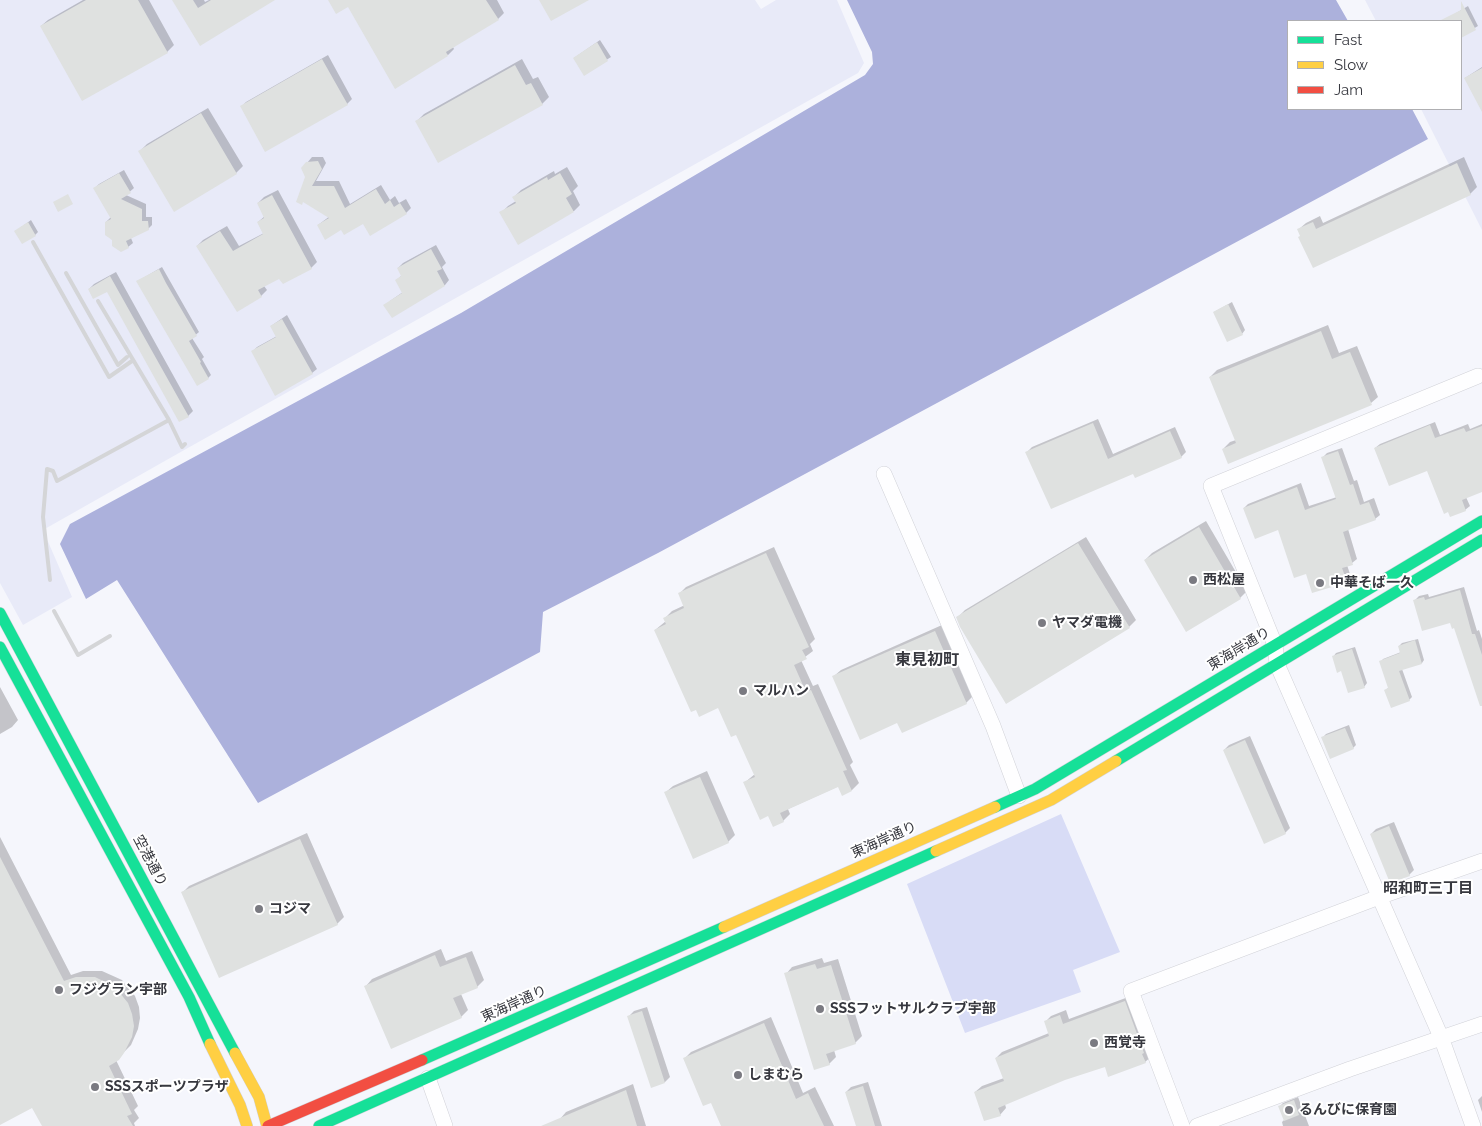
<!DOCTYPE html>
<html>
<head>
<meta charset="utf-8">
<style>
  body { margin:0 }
  #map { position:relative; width:1482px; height:1126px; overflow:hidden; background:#f5f6fc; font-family:Raleway,sans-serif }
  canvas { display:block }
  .legend { position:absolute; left:1287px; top:20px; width:175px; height:90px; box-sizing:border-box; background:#fff; border:1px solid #afafb2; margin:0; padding:6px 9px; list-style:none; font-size:15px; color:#37383f }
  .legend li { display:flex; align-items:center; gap:10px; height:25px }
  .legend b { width:25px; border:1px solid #afafb2 }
</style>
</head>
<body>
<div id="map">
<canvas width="1482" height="1126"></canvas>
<ul class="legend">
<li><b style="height:6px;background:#16e098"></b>Fast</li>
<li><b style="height:6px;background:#ffcf43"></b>Slow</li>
<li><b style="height:6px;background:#f24e42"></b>Jam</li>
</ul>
</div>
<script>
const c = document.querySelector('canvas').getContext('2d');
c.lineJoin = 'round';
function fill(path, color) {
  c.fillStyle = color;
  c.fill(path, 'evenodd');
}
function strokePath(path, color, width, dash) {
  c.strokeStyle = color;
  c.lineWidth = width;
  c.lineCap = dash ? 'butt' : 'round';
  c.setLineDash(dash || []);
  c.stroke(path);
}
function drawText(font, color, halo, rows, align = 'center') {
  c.font = font + ' Raleway,"Noto Sans JP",sans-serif';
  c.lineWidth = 4;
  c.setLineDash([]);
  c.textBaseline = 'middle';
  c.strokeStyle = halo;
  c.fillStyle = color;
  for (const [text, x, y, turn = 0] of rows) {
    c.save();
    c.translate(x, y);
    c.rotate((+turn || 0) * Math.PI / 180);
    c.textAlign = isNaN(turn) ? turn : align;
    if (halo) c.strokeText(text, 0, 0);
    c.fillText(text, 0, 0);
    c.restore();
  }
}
fill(new Path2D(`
  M0,0H755L761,9L776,0H837L864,63L858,73L186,449L43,530L72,597L23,625L0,583Z
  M1365,0H1482V230L1421,109H1461V21H1376Z`), '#e8eaf8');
fill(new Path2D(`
  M1061,814L1120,952L1073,970L1081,992L965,1033L907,884Z`), '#d8dcf6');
fill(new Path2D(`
  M847,0H1336L1348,21H1288V109H1395L1396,110L1400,109H1412L1428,139L658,553L543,612L540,652L258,803L117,580L86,599L60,544L70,524L461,313L865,75L873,64L872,52Z`), '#acb1dc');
fill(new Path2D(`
  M83,0H149L174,45L167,52L41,26L48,20Z
  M177,0H204L205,2L209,0H272L200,44Z
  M330,0H497L504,13L498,19L453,47L454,49L448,55L348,6Z
  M1468,6L1478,26L1461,36V21H1449L1448,18Z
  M600,40L611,57L584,74L574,58Z
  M328,55L352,99L347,104L241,107L246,102Z
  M522,59L533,79L538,77L549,97L542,104L417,121L424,114Z
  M1482,67V100L1465,78Z
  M208,108L243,166L236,173L140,151L147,144Z
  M312,157H323L326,163L316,181H339L350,204L381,185L390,200L395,196L399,203L406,199L411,208L406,213L370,234L363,222L341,229L318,225L330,216L304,201L307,163Z
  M1464,157L1477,187L1470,194L1302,235L1299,229L1306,223L1320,216L1323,223Z
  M567,167L578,186L573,191L580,205L574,211L501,213L508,206L516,201L514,197L521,190L554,171L555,174Z
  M124,170L134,188L126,195L146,204V217H152V225L148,229L131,238L133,243L128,247L113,240L106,222L111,217L95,188L99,184Z
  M278,190L317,262L311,268L280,277L264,286L267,290L261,296L197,246L203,240L227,226L239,246L264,233L258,222L265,216L258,203L264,197Z
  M31,220L38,232L35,235L16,231Z
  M436,245L446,263L442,267L449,280L445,285L392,316L390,301L403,292L397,280L402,275L398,268L403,263Z
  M162,267L199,332L192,338L204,357L202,359L211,375L208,378L138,281Z
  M116,272L193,411L188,416L107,290L89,289L94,284Z
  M1232,302L1245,330L1242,334L1214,312Z
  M287,315L317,369L312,373L252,352L257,347L277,336L271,326Z
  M1328,325L1339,353L1357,346L1378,397L1371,403L1223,449L1230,442L1236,440L1210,377L1217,370Z
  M1098,419L1113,454L1175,427L1186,452L1181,457L1134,472L1027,452L1032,447Z
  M1435,422L1440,435L1468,424L1470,429L1482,424V491L1466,497L1470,506L1465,510L1428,470L1375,448L1380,444Z
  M1342,448L1354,481L1357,480L1364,502L1374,498L1380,515L1375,519L1348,529L1357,559L1352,563L1347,565L1350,574L1331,586L1307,572L1279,528L1244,508L1248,504L1301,483L1309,506L1337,497L1322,458L1327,453Z
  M1206,521L1247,591L1240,598L1186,630L1145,560L1152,553Z
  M1086,537L1136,620L1129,627L958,617L965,610Z
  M774,547L815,639L810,644L813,651L801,660L813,686L818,684L853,762L850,765L859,783L852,790L842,794L839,786L788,809L790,814L783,821L769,815L744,783L755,774L737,733L719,707L655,630L666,621L665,618L672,611L685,605L679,594L686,587Z
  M1464,587L1477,631L1479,630L1482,639V689L1455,627L1451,621L1414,601L1419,596L1428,594L1429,597Z
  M942,625L973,696L966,703L898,722L834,676L841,670Z
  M1418,639L1424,660L1422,663L1402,669L1412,697L1409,700L1386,690L1389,687L1381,662L1383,659L1401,652L1399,646L1402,643Z
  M1355,647L1367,683L1364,687L1342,670L1333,657L1336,653Z
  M0,687L18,720L12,727L0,734Z
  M1349,725L1356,745L1353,748L1323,737L1326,734Z
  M1250,736L1290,828L1285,833L1224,750L1229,745Z
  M707,771L735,835L728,842L666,792L673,786Z
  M1394,822L1414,870L1409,875L1371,834L1376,829Z
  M307,833L344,917L337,924L182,893L189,886Z
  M0,837L71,975L83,971H102L122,980L135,996L139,1007L140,1018L138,1029L131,1045L116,1060L138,1106L134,1110L139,1118L134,1123L135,1126H43L33,1107L0,1123Z
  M441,949L446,961L472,951L484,980L477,987L461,994L468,1010L461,1017L366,986L372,979Z
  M822,958L824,963L838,959L862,1036L855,1043L834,1050L836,1057L829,1064L786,974L792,967Z
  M1131,996L1152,1056L1145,1062L1105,1065L1064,1079L1005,1104L1006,1108L1000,1115L975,1092L982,1086L1004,1078L996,1058L1002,1052L1049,1033L1045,1022L1051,1016L1066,1010L1069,1019Z
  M647,1007L670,1077L665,1082L652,1086L629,1016L634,1011Z
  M771,1017L803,1093L815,1087L834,1126H722L712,1101L684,1059L691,1052Z
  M868,1082L882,1126H857L846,1092L851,1087Z
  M633,1084L646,1126H563L560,1119L566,1112Z
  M1482,1096V1112L1478,1100Z
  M1298,1097L1309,1126H1283L1282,1122L1285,1119L1280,1106L1283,1103Z`), '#0003');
fill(new Path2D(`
  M86,0H138L168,53L82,101L40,26Z
  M172,0H193L198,8L211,0H275L200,46Z
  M328,0H486L499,20L446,52L448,56L395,89L348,7L336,14Z
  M539,0H589L551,21Z
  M1461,1L1476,30L1461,38V21H1439L1461,10Z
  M597,42L608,61L584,76L573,58Z
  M322,59L348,105L265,152L240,106Z
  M515,65L526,85L531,83L543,105L438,163L415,121Z
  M1482,68V112L1464,78Z
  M201,113L237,174L174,212L138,151Z
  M318,161L322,169L312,186H334L345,208L376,189L385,204L390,200L394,207L400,203L407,214L370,236L363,224L344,235L341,230L325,240L317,225L329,218L303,202L302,205L296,202L305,177L301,168L306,162Z
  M1457,163L1471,195L1313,268L1298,237L1300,236L1297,229L1313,222L1316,229Z
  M119,173L131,193L121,199L142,209V221H148L149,230L126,241L129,248L121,252L112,246V240L105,235V222L111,219L93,188Z
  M560,173L572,194L566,198L574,212L518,245L499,212L516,203L512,197L547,177L548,180Z
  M68,194L73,204L58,212L53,202Z
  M272,195L312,269L283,284L279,279L258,290L262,297L237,312L196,246L220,231L233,251L263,234L257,222L264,218L257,203Z
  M28,222L36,236L22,244L14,231Z
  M431,249L442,269L437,271L445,286L392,318L383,305L402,293L395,280L401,276L397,268Z
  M159,269L166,283L197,336L189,341L201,362L200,363L209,379L197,386L136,281Z
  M110,276L189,417L179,422L107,292L93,299L88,289Z
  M1228,304L1243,335L1227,342L1213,312Z
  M282,319L313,374L275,396L251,351L276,337L270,326Z
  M1321,331L1332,359L1350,352L1372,405L1228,464L1222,449L1236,443L1209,377Z
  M1093,423L1108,459L1170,431L1182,458L1135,478L1133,474L1051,509L1025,452Z
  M1430,425L1435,438L1464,428L1466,432L1482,426V492L1462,500L1466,511L1450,517L1448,512L1444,514L1427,471L1389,486L1374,448Z
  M1338,451L1350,485L1353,484L1360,505L1369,502L1376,520L1343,532L1353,565L1342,568L1346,579L1331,584L1332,587L1312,593L1306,574L1294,578L1278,530L1255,539L1243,508L1297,487L1305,510L1336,499L1321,457Z
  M1199,527L1241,599L1186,632L1144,560Z
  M1078,543L1130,628L1006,704L960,627L956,617Z
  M766,553L809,647L802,650L807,659L794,665L806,692L811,690L847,770L843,771L852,791L842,796L838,787L780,813L784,822L773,827L768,816L760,820L743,782L755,777L736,735L731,737L718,708L699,717L696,710L691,712L654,630L666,624L663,618L684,608L678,593Z
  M1460,590L1472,634H1475L1482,655V706H1480L1454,628L1452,629L1450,623L1422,631L1413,600L1424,597L1425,600Z
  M935,631L967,704L902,733L897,723L860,740L832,676Z
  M1415,640L1422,664L1399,671L1410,701L1391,708L1384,690L1388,688L1379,661L1400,653L1398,646Z
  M1352,649L1365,688L1348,693L1341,671L1337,673L1332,656Z
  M1345,728L1354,749L1330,759L1321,737Z
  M1245,740L1286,834L1264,844L1223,750Z
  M700,777L729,843L693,859L664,792Z
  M1389,826L1410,876L1390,883L1370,834Z
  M300,839L338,925L219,978L181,892Z
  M0,857L64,981L76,977H95L115,987L128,1003L132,1014L134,1026L132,1037L124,1053L119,1060L109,1066L132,1114L127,1116L133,1126H42L32,1108L0,1125Z
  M435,955L440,967L466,957L478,988L453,998L462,1018L391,1049L364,986Z
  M815,964L817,969L831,965L856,1044L826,1054L830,1065L814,1070L784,973Z
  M1125,1001L1144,1053L1142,1054L1146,1063L1108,1077L1105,1067L1065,1080L998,1108L1001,1116L984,1121L974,1092L1004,1081L995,1058L1049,1036L1044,1021L1060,1015L1063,1024Z
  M642,1011L665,1083L651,1088L627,1016Z
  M764,1023L796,1099L808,1093L824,1126H721L711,1103L703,1106L683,1058Z
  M863,1086L875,1126H856L845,1092Z
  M626,1090L637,1126H541Z
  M1294,1100L1299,1115L1284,1121L1278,1106Z`), '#dfe1e0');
const street = new Path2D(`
  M884,474L993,726L1019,796
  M428,1078L445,1126
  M1182,1126L1131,991L1379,897L1482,861
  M1197,1126L1350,1069L1482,1024
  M1473,1126L1441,1037L1277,664L1275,645L1211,486L1478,376`);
const fast = new Path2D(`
  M0,613L235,1053
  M0,647L189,997L210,1044
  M1116,761L1482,540
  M995,807L1035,789L1482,521
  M422,1060L724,927
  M319,1126L936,851`);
const slow = new Path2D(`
  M936,851L1051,800L1116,761
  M724,927L995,807
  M210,1044L240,1105L247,1126
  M235,1053L259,1097L267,1126`);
const jam = new Path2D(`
  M268,1126L422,1060`);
strokePath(street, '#d1d2d8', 16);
strokePath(fast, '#d1d2d8', 12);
strokePath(slow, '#d1d2d8', 12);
strokePath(jam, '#d1d2d8', 12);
strokePath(street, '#fefeff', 15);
strokePath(fast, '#16e098', 11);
strokePath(slow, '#ffcf43', 11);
strokePath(jam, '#f24e42', 11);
strokePath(new Path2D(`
  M33,242L109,377L132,361
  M66,273L118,365L127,357
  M98,301L169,420L182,447L185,444
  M50,580L43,517L47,469L53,471L57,481L169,420
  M54,611L78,655L110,636`), '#d4d5d7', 4);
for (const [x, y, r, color] of [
  [1193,580,5,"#7a7a81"],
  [1320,583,5,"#7a7a81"],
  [1042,623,5,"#7a7a81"],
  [743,691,5,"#7a7a81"],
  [259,909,5,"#7a7a81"],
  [59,990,5,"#7a7a81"],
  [820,1009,5,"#7a7a81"],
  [1094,1043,5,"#7a7a81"],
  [738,1075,5,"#7a7a81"],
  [95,1087,5,"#7a7a81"],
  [1289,1110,5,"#7a7a81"]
]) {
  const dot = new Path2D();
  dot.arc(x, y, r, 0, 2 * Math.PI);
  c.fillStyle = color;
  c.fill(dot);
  strokePath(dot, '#fff', 2);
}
drawText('bold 14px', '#37383f', '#fff', [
  ["西松屋",1203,580],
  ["中華そば一久",1330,583],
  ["ヤマダ電機",1052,623],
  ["マルハン",753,691],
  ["コジマ",269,909],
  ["フジグラン宇部",69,990],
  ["SSSフットサルクラブ宇部",830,1009],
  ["西覚寺",1104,1043],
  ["しまむら",748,1075],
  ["SSSスポーツプラザ",105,1087],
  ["るんびに保育園",1299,1110]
], 'left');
drawText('14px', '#37383f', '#fff', [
  ["東海岸通り",1239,649,-31],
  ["東海岸通り",884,840,-24],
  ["空港通り",150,861,62],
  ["東海岸通り",514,1004,-24]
]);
drawText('bold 15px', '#37383f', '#fff', [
  ["昭和町三丁目",1428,888]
]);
drawText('bold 16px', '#37383f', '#fff', [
  ["東見初町",927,660]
]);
</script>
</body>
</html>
